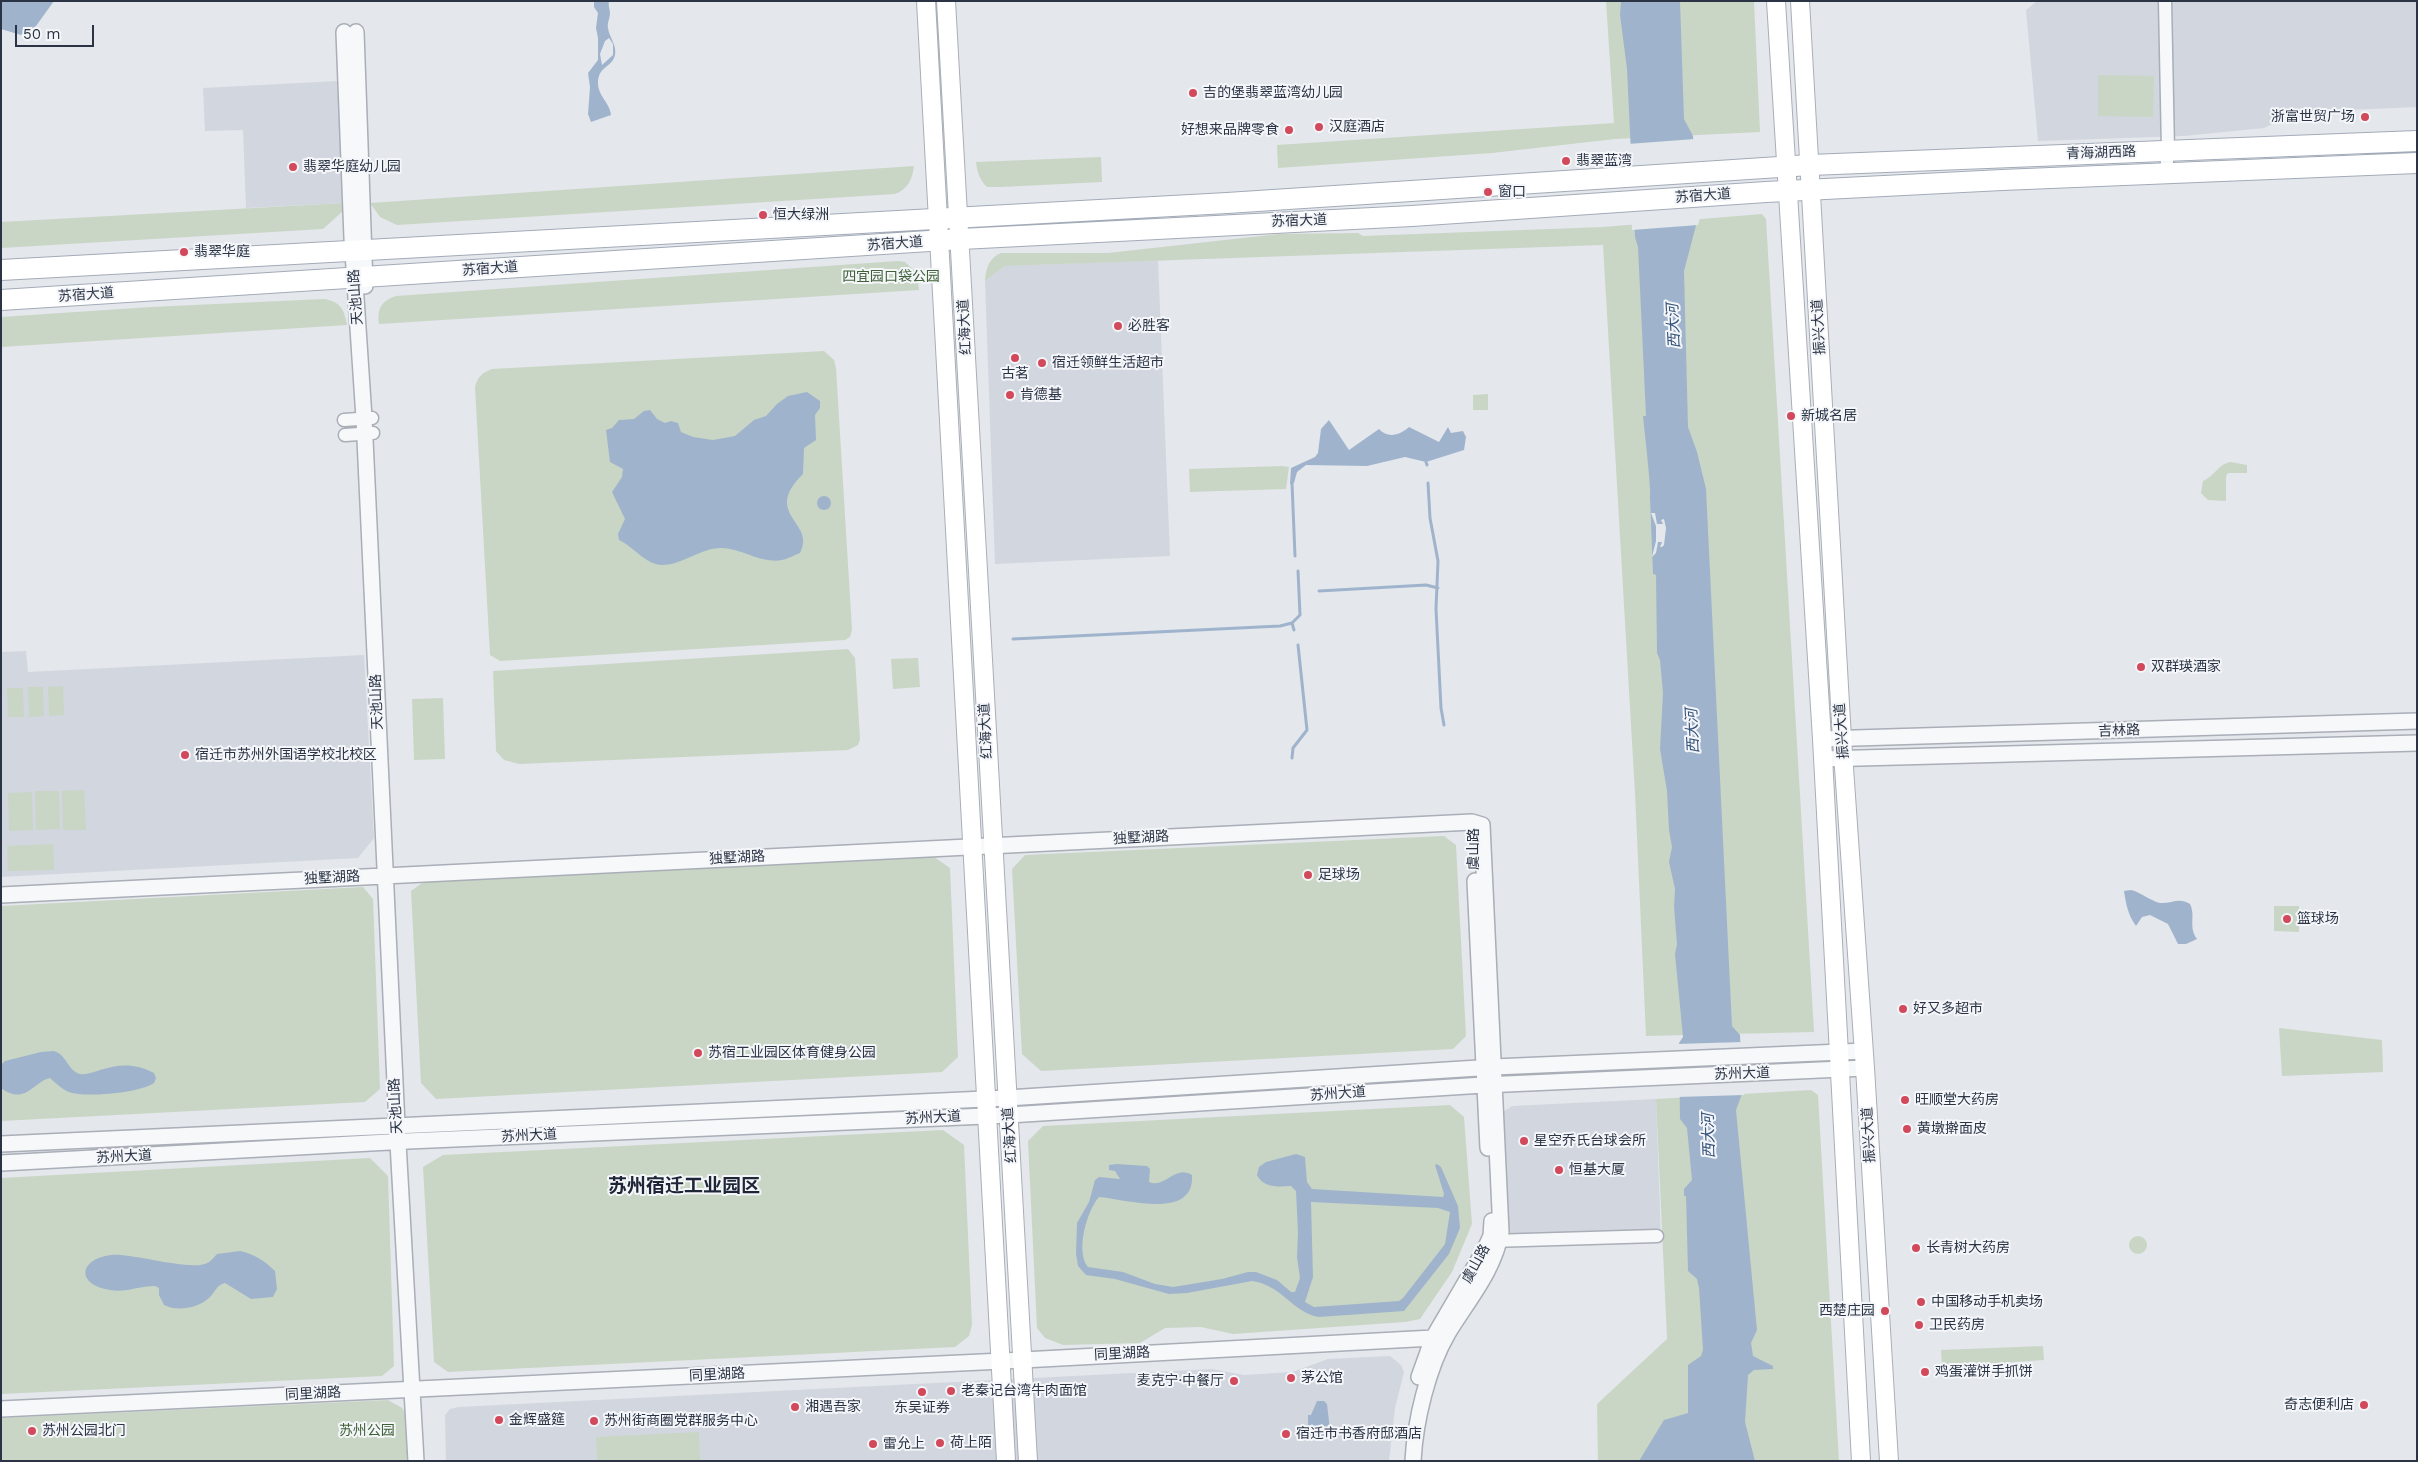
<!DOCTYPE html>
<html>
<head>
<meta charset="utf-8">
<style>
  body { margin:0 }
  #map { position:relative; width:2418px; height:1462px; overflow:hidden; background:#e4e7ec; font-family:"Work Sans",sans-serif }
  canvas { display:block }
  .frame { position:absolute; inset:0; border:2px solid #2b3445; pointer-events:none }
  .scale { position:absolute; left:15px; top:25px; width:79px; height:22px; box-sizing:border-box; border:2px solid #2b3445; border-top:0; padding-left:6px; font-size:15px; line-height:18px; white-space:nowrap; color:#2b3445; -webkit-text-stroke:4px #f4f6f9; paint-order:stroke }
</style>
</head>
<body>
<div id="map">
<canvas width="2418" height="1462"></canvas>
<div class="frame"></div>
<div class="scale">50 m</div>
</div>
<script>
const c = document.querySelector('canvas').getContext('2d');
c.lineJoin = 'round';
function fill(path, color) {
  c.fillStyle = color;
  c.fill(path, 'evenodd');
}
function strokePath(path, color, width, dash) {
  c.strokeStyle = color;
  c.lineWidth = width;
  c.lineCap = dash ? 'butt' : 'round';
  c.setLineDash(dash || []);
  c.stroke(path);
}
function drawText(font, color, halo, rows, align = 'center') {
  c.font = font + ' "Work Sans","Noto Sans SC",sans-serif';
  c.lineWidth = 4;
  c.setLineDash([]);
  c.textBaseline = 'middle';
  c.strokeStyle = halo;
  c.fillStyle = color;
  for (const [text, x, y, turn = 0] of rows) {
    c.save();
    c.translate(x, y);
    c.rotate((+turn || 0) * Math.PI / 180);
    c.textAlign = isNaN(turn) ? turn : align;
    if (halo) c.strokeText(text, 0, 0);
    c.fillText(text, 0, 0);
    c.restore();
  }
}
fill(new Path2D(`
  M2037,1H2417V107L2347,110L2280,120L2264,128L2184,136L2038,141L2026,10Z
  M338,81L344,203L246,208L243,130L205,131L203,88Z
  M1158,260L1170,556L995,564L985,281L1005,266Z
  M26,651L28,672L364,655L374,838L358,858L1,877V652Z
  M1656,1099L1661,1240L1507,1245L1503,1112L1512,1106Z
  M1390,1356L1401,1365L1404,1372L1395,1408L1389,1461H446L445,1415L450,1409L459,1407L1212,1369L1244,1375L1292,1372L1328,1359Z`), '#d2d6de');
fill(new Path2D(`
  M1606,1H1754L1760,132L1615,139L1492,153L1278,168L1277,145L1614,123Z
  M2098,75L2154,76L2153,117L2098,116Z
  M1101,157L1102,182L1001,187H987C980,181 977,171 976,162Z
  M914,166C912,180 908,189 895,194L397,225L380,217L370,203Z
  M344,203L343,211L323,229L1,248V222Z
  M1762,214L1766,219L1814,1032L1646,1036L1635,793L1603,245L1005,266L985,281C986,268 989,258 1001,253H1108L1279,234L1358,233L1363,236L1603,227Z
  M898,261L905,262L917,273L919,290L379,324C377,309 381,301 396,296Z
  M324,299C341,302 344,309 347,325L1,347V317L151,307Z
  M824,351L834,360L836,368L852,630L850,637L845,640L500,661L490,655L475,387C478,376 482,373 492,369Z
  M1488,394V410H1473V395Z
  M2231,462L2247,465V473H2228L2226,476V501L2208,500L2201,493L2203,481C2215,476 2218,464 2231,462Z
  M1282,466L1289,467L1286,489L1190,492L1189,469Z
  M848,649L855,658L860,739L858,745L848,750L519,764L504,760L496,751L493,671Z
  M918,658L920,687L893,689L891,659Z
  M63,686L64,715L49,716L48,687Z
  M28,687H43L44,716L29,717Z
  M7,688H23L24,717H8Z
  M443,698L445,759L414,760L412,699Z
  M84,790L86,830H63L62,791Z
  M35,791H59L60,829L36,830Z
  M32,792L33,830L9,831L8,793Z
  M1444,836L1456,845L1466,1036L1453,1049L1041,1071L1022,1054L1012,869L1025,855Z
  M53,844L54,870L8,871L7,846Z
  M934,857L950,868L958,1057L942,1072L436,1099L421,1083L411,891L425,881Z
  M363,887L373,899L380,1089L365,1102L1,1121V906Z
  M2274,906H2299V932L2274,931Z
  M2279,1028L2382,1040L2383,1072L2282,1076Z
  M1811,1090L1818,1095L1839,1461H1598L1597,1404L1667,1339L1656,1099Z
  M1450,1105L1464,1117L1472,1224L1452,1272L1420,1319L1405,1322L1233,1334L1201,1327L1165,1328L1140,1343L1063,1345L1045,1338L1037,1328L1028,1141L1043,1126Z
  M943,1130L964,1145L972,1325L969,1336L955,1347L448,1372L434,1362L423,1167L443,1155Z
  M370,1158L388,1176L394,1366L382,1376L1,1394V1178Z
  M2129 1245a9 9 0 1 1 18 0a9 9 0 1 1-18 0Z
  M2043,1346L2044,1360L1942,1367L1941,1350Z
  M388,1400L402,1408L406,1414L410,1461H1V1418Z
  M699,1432L700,1461H597L596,1437Z`), '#c9d6c5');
fill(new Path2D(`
  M1,1H54L36,26L21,35L1,29Z
  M594,1H609C608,6 610,9 610,13C610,18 607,23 608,28C609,37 617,45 615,55C612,68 598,66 598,83C598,96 610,103 611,115L591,122L588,114L590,87L588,73L598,60V38L596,28L598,13L594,7ZM609,38L613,44V55L602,65L600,54L605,41Z
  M1621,1H1680L1684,119L1693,136L1698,218L1684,271L1688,427L1697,452L1706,489L1732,1026L1740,1035L1743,1091L1736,1110L1757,1330L1751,1343L1753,1356L1773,1366V1369L1754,1370L1748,1375L1745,1422L1755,1461H1639L1664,1420L1688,1413V1365L1701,1356L1703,1350L1699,1288L1697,1279L1688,1271L1686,1196H1684V1189L1692,1180L1687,1128L1680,1119L1679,1043L1683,1037L1675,954L1677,944L1674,907L1675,889L1669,862L1672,847L1669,830L1667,791L1660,749L1663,693L1660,660L1657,653L1656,575L1653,574L1650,498C1652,493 1644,427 1643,416H1646L1638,247L1635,237L1627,69L1620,15Z
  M807,392L820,401V408L815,415L816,440L804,448L803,474C761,515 817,522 800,553C795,555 788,559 782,560C760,564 742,548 721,548C700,548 683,565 662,565C645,564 634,547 619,540L618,534L625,519L612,492L622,477L623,469L610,462L606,430L612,428L619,420L634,419L644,411L650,410L657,419L665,423L671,421L678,423L681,432L693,437L713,440L735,436L754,420L766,416L777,404L788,396Z
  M1329,420L1349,450L1379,429C1388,439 1400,435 1409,427L1439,442L1448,427L1451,433L1463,431L1466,437L1464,450L1426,462L1405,457L1367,466L1306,465L1297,472L1294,483L1290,484L1291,468L1315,457L1318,453L1321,429Z
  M817 503a7 7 0 1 1 14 0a7 7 0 1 1-14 0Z
  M2131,890C2140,892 2153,902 2160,903C2171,904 2179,897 2190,904C2196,916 2188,927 2197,939L2186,944H2178L2168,924L2150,915L2142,917L2136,926C2128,915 2126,904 2124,891Z
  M54,1051C67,1055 68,1071 80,1074C87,1075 93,1072 100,1070C119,1064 135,1063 154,1073L156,1078L154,1083C140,1093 84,1098 69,1092C61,1089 56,1083 50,1078C33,1082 25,1106 1,1088V1065L5,1061L41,1052Z
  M1296,1154L1305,1157L1307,1182L1312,1189L1443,1197L1444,1194L1435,1165L1437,1164L1441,1167L1458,1206L1460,1228L1449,1254L1404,1311L1319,1317C1293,1313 1282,1285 1252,1281L1187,1293L1169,1294L1115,1279L1086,1275L1078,1266L1076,1254L1077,1223L1089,1202L1095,1180L1099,1177L1120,1179L1115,1171L1109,1170V1165L1117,1164L1147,1166L1150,1169L1149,1182C1165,1189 1175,1164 1192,1175C1195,1221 1125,1199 1099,1197C1087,1210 1075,1252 1088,1267L1123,1272L1155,1284L1173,1287L1222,1279L1248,1272H1256L1277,1280L1291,1292H1295L1300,1278L1297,1257L1298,1233L1296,1191L1291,1186C1279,1187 1263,1188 1257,1175L1259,1167L1266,1162ZM1311,1202L1438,1208L1450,1212L1445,1244L1403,1298L1399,1301L1314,1307L1305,1302L1313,1277Z
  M240,1251C254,1254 265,1261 275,1271L277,1289L273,1297L251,1299L225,1283C216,1285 215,1293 209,1298C198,1308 177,1312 164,1305L159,1295V1288L155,1286C139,1286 125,1293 110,1290C76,1285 78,1259 111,1255C135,1253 194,1273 209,1262C212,1260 214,1257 217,1254Z
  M1317,1401H1324L1327,1404L1330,1430L1333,1431V1437L1303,1439V1430L1308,1427V1415H1311Z`), '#9fb4cc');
fill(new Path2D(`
  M1695,139L1700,218L1698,225L1632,230L1628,144Z
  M1651,513H1655L1657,524H1663L1661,520L1664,519L1666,528L1664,545L1662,547H1660L1662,542H1658L1656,553L1652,557L1656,541V526Z
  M1743,1042L1744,1095L1677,1097L1676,1044Z`), '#e4e7ec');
strokePath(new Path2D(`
  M1426,462L1427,465
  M1292,483L1295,556
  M1428,483L1430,518L1438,561L1436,609L1441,708L1444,725
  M1319,591L1426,585L1438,588
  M1292,623L1294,630
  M1013,639L1280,626L1292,623L1300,615L1298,571
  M1292,758L1293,748L1307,730L1298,645`), '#9fb4cc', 3);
const minor = new Path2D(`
  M2165,1L2168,150L2166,173
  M344,420L372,418
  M345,435L373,433
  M1491,1241L1657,1236`);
const tertiary = new Path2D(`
  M344,32L352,238L364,418L397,1125L416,1461
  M356,32L365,286
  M1822,739L2417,721
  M1823,759L2417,743
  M1475,881L1488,1148
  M1,895L1472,822L1482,825L1501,1232C1494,1271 1468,1300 1448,1333C1428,1367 1415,1421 1413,1461
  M1,1144L1007,1098L1494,1067L1864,1051
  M1,1163L408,1141L1009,1115L1484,1085L1865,1068
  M1419,1377L1433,1338L1485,1249L1491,1236L1492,1221
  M1,1409L1023,1360L1433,1338`);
const secondary = new Path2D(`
  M926,1L1006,1461
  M946,1L1028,1461
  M1776,1L1822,739L1861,1461
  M1800,1L1842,739L1865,1068L1889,1461`);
const primary = new Path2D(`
  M1,270L1227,203L1810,165L2417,141
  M1,300L961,239L1412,216L1766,192L2002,180L2417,163`);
strokePath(minor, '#a9aeb7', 15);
strokePath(tertiary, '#a9aeb7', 18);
strokePath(secondary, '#a9aeb7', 20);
strokePath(primary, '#a3abb8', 22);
strokePath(minor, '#f7f8fa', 12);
strokePath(tertiary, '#f7f8fa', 15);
strokePath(secondary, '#fff', 18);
strokePath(primary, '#fff', 20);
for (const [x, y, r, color] of [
  [1193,93,5,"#d1495b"],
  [2365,117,5,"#d1495b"],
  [1319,127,5,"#d1495b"],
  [1289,130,5,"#d1495b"],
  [1566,161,5,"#d1495b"],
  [293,167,5,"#d1495b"],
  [1488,192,5,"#d1495b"],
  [763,215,5,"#d1495b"],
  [184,252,5,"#d1495b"],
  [1118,326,5,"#d1495b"],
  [1015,358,5,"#d1495b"],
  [1042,363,5,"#d1495b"],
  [1010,395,5,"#d1495b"],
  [1791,416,5,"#d1495b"],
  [2141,667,5,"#d1495b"],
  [185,755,5,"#d1495b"],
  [1308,875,5,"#d1495b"],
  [2287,919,5,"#d1495b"],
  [1903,1009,5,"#d1495b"],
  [698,1053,5,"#d1495b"],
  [1905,1100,5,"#d1495b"],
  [1907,1129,5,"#d1495b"],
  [1524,1141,5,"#d1495b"],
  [1559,1170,5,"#d1495b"],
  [1916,1248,5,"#d1495b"],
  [1921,1302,5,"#d1495b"],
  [1885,1311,5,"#d1495b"],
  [1919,1325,5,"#d1495b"],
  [1925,1372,5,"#d1495b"],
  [1291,1378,5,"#d1495b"],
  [1234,1381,5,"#d1495b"],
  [951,1391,5,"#d1495b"],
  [922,1392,5,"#d1495b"],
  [2364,1405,5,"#d1495b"],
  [795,1407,5,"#d1495b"],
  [499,1420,5,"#d1495b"],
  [594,1421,5,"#d1495b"],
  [32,1431,5,"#d1495b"],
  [1286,1434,5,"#d1495b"],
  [940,1443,5,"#d1495b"],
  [873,1444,5,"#d1495b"]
]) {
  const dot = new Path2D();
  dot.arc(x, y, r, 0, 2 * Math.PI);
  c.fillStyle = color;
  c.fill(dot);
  strokePath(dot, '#f4f6f9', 2);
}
drawText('14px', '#2b3445', '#f4f6f9', [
  ["吉的堡翡翠蓝湾幼儿园",1203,93],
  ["浙富世贸广场",2355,117,"right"],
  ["汉庭酒店",1329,127],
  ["好想来品牌零食",1279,130,"right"],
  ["翡翠蓝湾",1576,161],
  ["翡翠华庭幼儿园",303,167],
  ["窗口",1498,192],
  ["恒大绿洲",773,215],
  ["翡翠华庭",194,252],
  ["必胜客",1128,326],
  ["宿迁领鲜生活超市",1052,363],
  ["古茗",1015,374,"center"],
  ["肯德基",1020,395],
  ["新城名居",1801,416],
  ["双群瑛酒家",2151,667],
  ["宿迁市苏州外国语学校北校区",195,755],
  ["足球场",1318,875],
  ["篮球场",2297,919],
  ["好又多超市",1913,1009],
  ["苏宿工业园区体育健身公园",708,1053],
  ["旺顺堂大药房",1915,1100],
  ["黄墩擀面皮",1917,1129],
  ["星空乔氏台球会所",1534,1141],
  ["恒基大厦",1569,1170],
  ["长青树大药房",1926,1248],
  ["中国移动手机卖场",1931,1302],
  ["西楚庄园",1875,1311,"right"],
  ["卫民药房",1929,1325],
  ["鸡蛋灌饼手抓饼",1935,1372],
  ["茅公馆",1301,1378],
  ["麦克宁·中餐厅",1224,1381,"right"],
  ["老秦记台湾牛肉面馆",961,1391],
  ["奇志便利店",2354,1405,"right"],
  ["湘遇吾家",805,1407],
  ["东吴证券",922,1408,"center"],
  ["金辉盛筵",509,1420],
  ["苏州街商圈党群服务中心",604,1421],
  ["苏州公园北门",42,1431],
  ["宿迁市书香府邸酒店",1296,1434],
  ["荷上陌",950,1443],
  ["雷允上",883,1444]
], 'left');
drawText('14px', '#2b3445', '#f4f6f9', [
  ["青海湖西路",2101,153,-2],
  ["苏宿大道",1703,196,-4],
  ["苏宿大道",1299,221,-2],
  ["苏宿大道",895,244,-4],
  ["苏宿大道",490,269,-4],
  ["苏宿大道",86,295,-4],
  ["天池山路",356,297,-94],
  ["红海大道",965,327,-93],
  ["振兴大道",1819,327,-93],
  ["天池山路",377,702,-92],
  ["红海大道",986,731,-93],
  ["振兴大道",1842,731,-94],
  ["吉林路",2119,731,-2],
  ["独墅湖路",1141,838,-3],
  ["虞山路",1474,849,-90],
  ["独墅湖路",737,858,-3],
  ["独墅湖路",332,878,-3],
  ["苏州大道",1742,1074,-2],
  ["苏州大道",1338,1094,-4],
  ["天池山路",396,1106,-93],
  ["苏州大道",933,1118,-3],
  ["红海大道",1010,1135,-94],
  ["振兴大道",1869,1135,-93],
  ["苏州大道",529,1136,-3],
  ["苏州大道",124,1157,-3],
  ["虞山路",1476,1264,-61],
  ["同里湖路",1122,1354,-3],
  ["同里湖路",717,1375,-3],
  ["同里湖路",313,1394,-3]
]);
drawText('14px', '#3f6138', '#f4f6f9', [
  ["四宜园口袋公园",891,277],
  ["苏州公园",367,1431]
]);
drawText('italic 15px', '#34527a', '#f4f6f9', [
  ["西大河",1674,326,-93],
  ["西大河",1693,731,-93],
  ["西大河",1709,1136,-92]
]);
drawText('bold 19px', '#1d2536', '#f4f6f9', [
  ["苏州宿迁工业园区",684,1186]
]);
</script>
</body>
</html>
